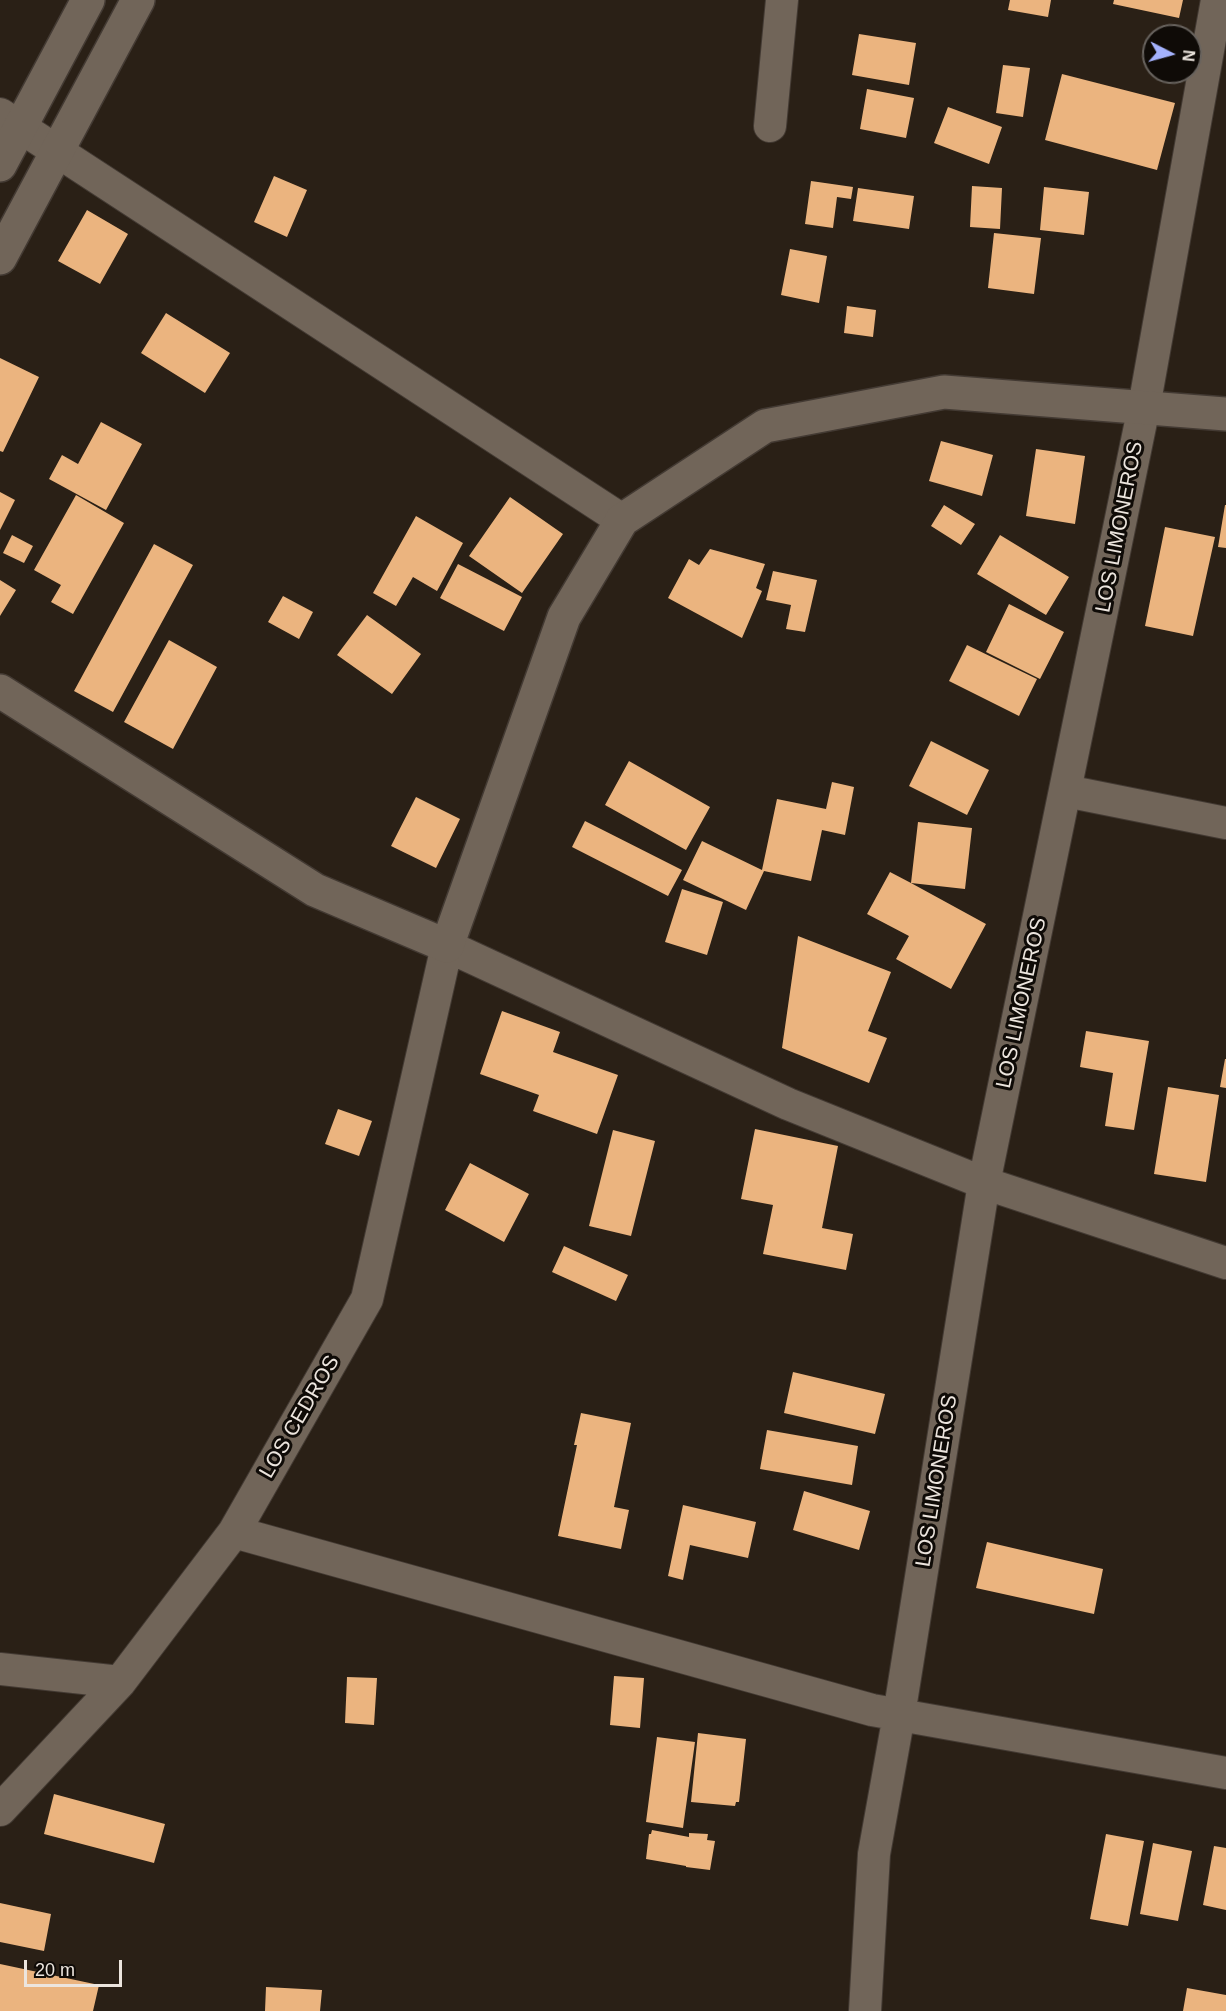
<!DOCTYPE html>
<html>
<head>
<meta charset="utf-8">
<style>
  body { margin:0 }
  #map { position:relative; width:1226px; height:2011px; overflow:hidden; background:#2a2016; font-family:Arial,sans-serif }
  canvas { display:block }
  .north { position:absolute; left:1142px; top:24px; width:60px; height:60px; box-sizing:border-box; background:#0f0b07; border:2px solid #67625d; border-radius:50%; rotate:96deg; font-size:16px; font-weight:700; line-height:24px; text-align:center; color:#ece5de }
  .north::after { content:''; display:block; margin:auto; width:21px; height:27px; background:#a4b2fc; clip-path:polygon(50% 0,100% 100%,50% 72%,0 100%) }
  .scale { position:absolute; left:24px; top:1960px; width:98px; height:27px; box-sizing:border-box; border:3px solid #ece5de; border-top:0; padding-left:8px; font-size:18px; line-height:21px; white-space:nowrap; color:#ece5de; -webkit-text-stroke:4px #0f0b07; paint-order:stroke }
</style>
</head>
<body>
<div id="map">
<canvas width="1226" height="2011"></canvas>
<div class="north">N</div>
<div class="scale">20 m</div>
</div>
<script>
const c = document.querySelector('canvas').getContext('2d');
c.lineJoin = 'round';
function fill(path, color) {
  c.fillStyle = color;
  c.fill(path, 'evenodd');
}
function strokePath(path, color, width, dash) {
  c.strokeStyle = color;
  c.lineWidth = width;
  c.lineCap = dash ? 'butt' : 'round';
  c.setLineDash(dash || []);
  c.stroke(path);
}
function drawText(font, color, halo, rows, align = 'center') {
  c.font = font + ' Arial,sans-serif';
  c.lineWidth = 6;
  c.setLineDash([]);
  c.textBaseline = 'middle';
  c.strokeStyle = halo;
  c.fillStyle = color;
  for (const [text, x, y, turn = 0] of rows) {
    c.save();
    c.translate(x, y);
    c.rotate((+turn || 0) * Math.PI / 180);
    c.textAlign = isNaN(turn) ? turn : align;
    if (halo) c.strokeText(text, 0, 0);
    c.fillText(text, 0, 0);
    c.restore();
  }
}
fill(new Path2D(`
  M1010,0H1051L1048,17L1008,10Z
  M1114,0H1183L1179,18L1113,4Z
  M859,34L916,43L909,85L852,75Z
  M1003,65L1030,68L1023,117L996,113Z
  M1062,74L1175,103L1157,170L1045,140Z
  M867,89L914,98L906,138L860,129Z
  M948,107L1002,127L989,164L934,143Z
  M274,176L307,190L287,237L254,222Z
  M811,181L853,187L851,199L837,197L833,228L805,224Z
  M972,186L1002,188L1000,229L970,227Z
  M1044,187L1089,192L1084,235L1040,230Z
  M858,188L914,196L909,229L853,221Z
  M87,210L128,234L100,284L58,261Z
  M994,233L1041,238L1034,294L988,288Z
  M790,249L827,256L819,303L781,295Z
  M847,306L876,310L873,337L844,333Z
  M166,313L230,353L205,393L141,353Z
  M0,358L39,377L3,452L0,451Z
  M101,422L142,444L106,510L49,479L62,455L78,464Z
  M941,441L993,455L982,496L929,481Z
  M1036,449L1085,456L1075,524L1026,516Z
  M0,492L15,500L0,530Z
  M76,495L124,523L73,614L51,602L61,585L34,570Z
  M510,497L563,534L522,593L469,556Z
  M944,505L975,524L961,545L931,526Z
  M1225,505H1226V548L1218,547Z
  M416,516L463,543L437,591L413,577L396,606L373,593Z
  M1165,527L1215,537L1193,636L1145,626Z
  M12,535L33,546L24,563L3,553Z
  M1000,535L1069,577L1046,615L977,574Z
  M154,544L193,565L113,712L74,691Z
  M710,549L765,564L756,588L762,591L742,638L668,598L689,559L699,565Z
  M458,564L522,597L504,631L440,598Z
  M773,571L817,580L805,632L786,629L791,605L766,600Z
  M0,580L16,590L0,616Z
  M283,596L313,612L299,639L268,622Z
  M1009,604L1064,632L1040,679L986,652Z
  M367,615L421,654L392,694L337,655Z
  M169,640L217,667L173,749L124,722Z
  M967,645L1037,679L1019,716L949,681Z
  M931,741L989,770L967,815L909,786Z
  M629,761L710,807L686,850L605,805Z
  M832,782L854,787L845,835L822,830L811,881L764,871L746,910L683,880L702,841L762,870L777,799L826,809Z
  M416,797L460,819L436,868L391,846Z
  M585,821L682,870L668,896L572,847Z
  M918,822L972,828L965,889L911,883L986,924L951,989L896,959L909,936L867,914L890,872L911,883Z
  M682,889L723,902L707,955L665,942Z
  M798,936L891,972L868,1031L887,1038L869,1083L782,1048Z
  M502,1011L560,1032L553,1052L618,1075L597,1134L533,1111L539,1095L480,1074Z
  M1086,1031L1149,1041L1134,1130L1105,1126L1113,1073L1080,1067Z
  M1225,1059H1226V1088L1220,1087Z
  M1168,1087L1219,1095L1206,1182L1154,1174Z
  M338,1109L372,1121L359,1156L325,1144Z
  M755,1129L838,1146L822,1228L853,1234L846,1270L763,1254L773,1205L741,1199Z
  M613,1130L655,1141L631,1236L589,1226Z
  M470,1163L529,1194L504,1242L445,1210Z
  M564,1246L628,1275L616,1301L552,1272Z
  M793,1372L885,1394L875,1434L784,1413Z
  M581,1413L631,1423L614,1507L629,1510L621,1549L558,1536L577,1445H574Z
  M767,1430L858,1446L852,1485L760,1469Z
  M804,1491L870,1511L859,1550L793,1530Z
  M683,1505L756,1522L748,1558L690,1545L683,1580L668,1576Z
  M987,1542L1103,1569L1094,1614L976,1588Z
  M614,1676L644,1678L640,1728L610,1725Z
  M347,1677L377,1678L374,1725L345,1723Z
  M698,1733L746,1739L739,1802H736L735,1806L691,1802Z
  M657,1737L695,1742L683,1828L646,1822Z
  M54,1794L165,1824L154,1863L44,1834Z
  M652,1830L689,1837V1833L708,1834L707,1840L715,1841L710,1870L686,1867V1866L646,1859L649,1834H651Z
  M1106,1834L1144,1841L1128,1926L1090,1919Z
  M1153,1843L1192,1851L1178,1921L1140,1914Z
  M1214,1846L1226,1848V1910L1203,1905Z
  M0,1903L51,1914L44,1951L0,1942Z
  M0,1964L99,1985L93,2011H0Z
  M266,1987L322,1990L320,2011H265Z
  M1187,1988L1226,1995V2011H1183Z`), '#ebb47f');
const minor = new Path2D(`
  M0,114L622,520
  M770,126L782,0
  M1066,791L1226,823
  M234,1532L872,1710L1226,1773
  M0,1669L120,1682
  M0,1810L120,1682L234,1532L367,1299L447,946L788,1104L984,1183L1226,1263
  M865,2011L874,1854L899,1715L984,1183L1144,407L1217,0`);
const tertiary = new Path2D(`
  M0,691L315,890L447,946L564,617L622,520L765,426L944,392L1226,414`);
const secondary = new Path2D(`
  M0,165L88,0
  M0,258L138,0`);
strokePath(minor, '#433a33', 34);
strokePath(tertiary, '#433a33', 36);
strokePath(secondary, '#433a33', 36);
strokePath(minor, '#716559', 32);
strokePath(tertiary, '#716559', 33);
strokePath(secondary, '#716559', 33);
drawText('21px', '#ece5de', '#0f0b07', [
  ["LOS LIMONEROS",1120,527,-79],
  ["LOS LIMONEROS",1022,1003,-78],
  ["LOS CEDROS",300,1417,-60],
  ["LOS LIMONEROS",937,1481,-81]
]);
</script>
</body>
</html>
